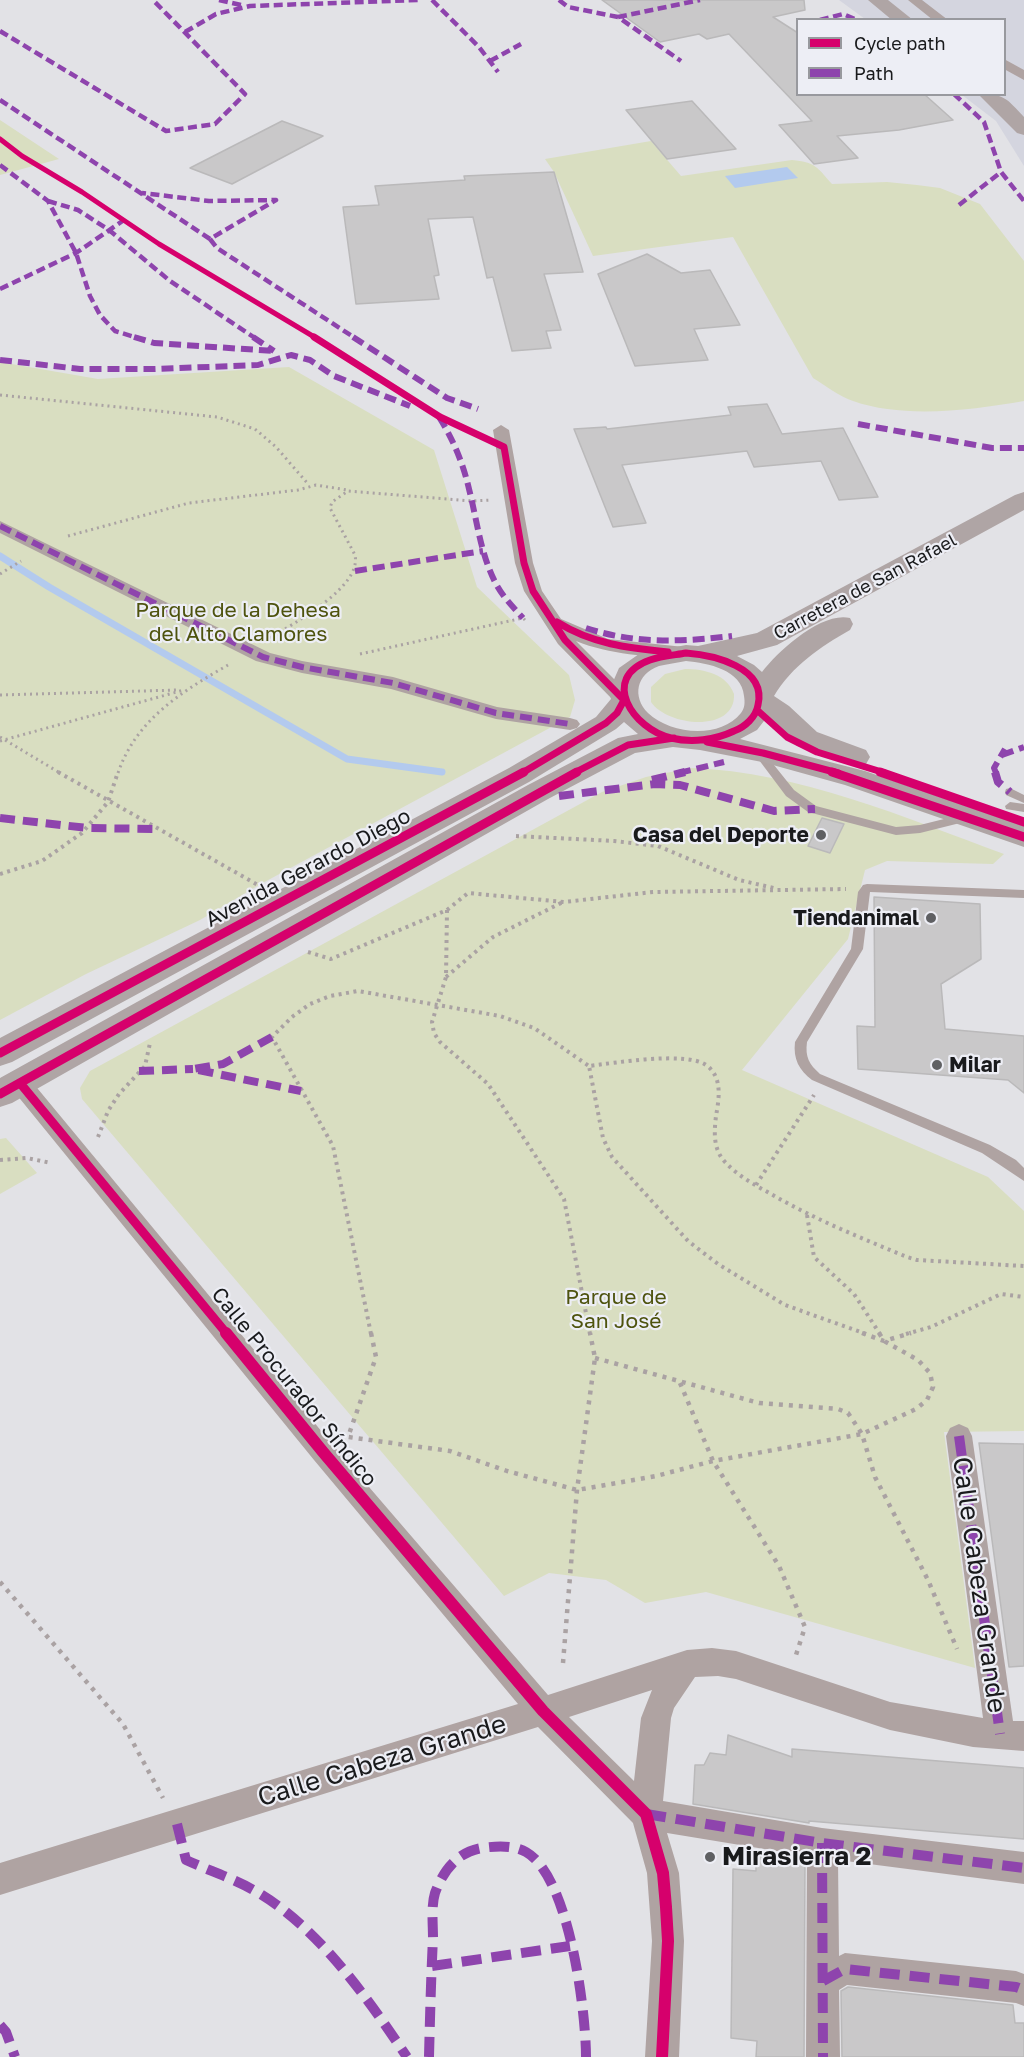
<!DOCTYPE html>
<html>
<head>
<meta charset="utf-8">
<style>
  body { margin:0 }
  #map { position:relative; width:1024px; height:2057px; overflow:hidden; background:#e2e2e6; font-family:"Golos Text",sans-serif }
  canvas { display:block }
  .legend { position:absolute; left:796px; top:18px; width:210px; height:78px; box-sizing:border-box; background:#edeef5; border:2px solid #98999e; margin:0; padding:8px 10px; list-style:none; font-size:18px; color:#191a1c }
  .legend li { display:flex; align-items:center; gap:12px; height:30px }
  .legend b { width:30px; border:2px solid #98999e }
</style>
</head>
<body>
<div id="map">
<canvas width="1024" height="2057"></canvas>
<ul class="legend">
<li><b style="height:8px;background:#d6006c"></b>Cycle path</li>
<li><b style="height:8px;background:#8e44ad"></b>Path</li>
</ul>
</div>
<script>
const c = document.querySelector('canvas').getContext('2d');
c.lineJoin = 'round';
function fill(path, color) {
  c.fillStyle = color;
  c.fill(path, 'evenodd');
}
function strokePath(path, color, width, dash) {
  c.strokeStyle = color;
  c.lineWidth = width;
  c.lineCap = dash ? 'butt' : 'round';
  c.setLineDash(dash || []);
  c.stroke(path);
}
function drawText(font, color, halo, rows, align = 'center') {
  c.font = font + ' "Golos Text",sans-serif';
  c.lineWidth = 4.5;
  c.setLineDash([]);
  c.textBaseline = 'middle';
  c.strokeStyle = halo;
  c.fillStyle = color;
  for (const [text, x, y, turn = 0] of rows) {
    c.save();
    c.translate(x, y);
    c.rotate((+turn || 0) * Math.PI / 180);
    c.textAlign = isNaN(turn) ? turn : align;
    if (halo) c.strokeText(text, 0, 0);
    c.fillText(text, 0, 0);
    c.restore();
  }
}
fill(new Path2D(`
  M839,0H1024V166L996,121L962,95L1004,94V20L865,19Z`), '#d4d5df');
fill(new Path2D(`
  M0,120L59,159L0,175Z
  M651,141L681,176L792,160C815,162 817,167 832,184L887,182L917,185L940,188L980,204L1024,261V401C972,410 904,419 853,401C839,396 826,386 813,378L733,237L593,256L554,172L545,159Z
  M0,362L98,379L289,367L434,450L477,587L569,675L575,700L570,717L259,885L200,920L86,974L0,1020Z
  M685,669C704,669 727,674 734,694C736,733 668,727 651,702V687L665,674Z
  M691,768C800,772 903,817 1004,854L993,864L887,861L865,870L848,939L742,1070L988,1177L1024,1211V1431L944,1432L975,1668L706,1592L645,1603L606,1580L549,1573L504,1596L82,1099L80,1088L90,1071L602,792L646,777Z
  M6,1138L37,1173L0,1194V1139Z`), '#d9dec1');
fill(new Path2D(`
  M787,167L798,178L735,188L725,176Z`), '#b3caee');
strokePath(new Path2D(`
  M0,556L49,587L347,759L442,772`), '#b3caee', 7);
const building = new Path2D(`
  M602,0H804L805,10L773,17L798,33V94H924L953,120L899,130L837,136L858,158L814,164L779,125L812,121L729,34L707,39L699,34L660,42Z
  M692,101L736,149L667,159L626,110Z
  M282,121L323,136L232,184L190,168Z
  M554,172L583,272L544,274L561,330L546,331L551,348L512,351L493,277L487,278L473,217L428,219L439,275L434,276L439,299L356,304L343,207L379,205L375,186L465,180L464,176Z
  M647,254L681,273L710,270L740,325L694,329L708,360L635,366L598,274Z
  M767,404L782,434L843,428L878,497L839,500L821,461L754,467L747,451L622,465L646,523L613,527L574,429L606,427L607,429L731,415L728,407Z
  M822,818L844,824L830,853L808,846Z
  M874,897L980,904L981,959L941,984L945,1029L1024,1036V1093L1008,1080L858,1069L857,1026L875,1027Z
  M979,1443L1024,1444V1666L1009,1667Z
  M728,1735L792,1757V1749L1024,1768V1839L809,1821V1823L693,1804L695,1765H704L710,1753L726,1755Z
  M756,1850L805,1858L804,2057H756L757,2041L731,2038L733,1869L756,1871Z
  M848,1987L1013,2005L1015,2023H1024V2057H842L841,1991Z`);
fill(building, '#c9c8c9');
strokePath(building, '#bab9ba', 1.5);
strokePath(new Path2D(`
  M0,395L217,417L255,429L276,447L309,485
  M68,536L189,503L298,490L316,485L347,490
  M0,574L21,561
  M270,638C294,623 362,587 355,555L330,508L332,502L348,491L472,501L492,500
  M360,654L523,618L525,620
  M0,695L178,690
  M0,737L60,773
  M0,741L184,690
  M118,773C136,720 181,692 228,665`), '#aaa2a3', 3, [2, 4]);
strokePath(new Path2D(`
  M58,772L258,885
  M516,836L614,841L658,846L739,880L774,888
  M0,874L42,861L82,833L108,802L118,772
  M447,910L446,977L432,1022L434,1033L440,1042L488,1084L564,1199L590,1334
  M308,952L331,959L447,910L468,893L564,902L653,892L846,889
  M446,977L493,937L563,902
  M98,1137L108,1111L119,1094L145,1066L150,1043
  M0,1160L27,1158L51,1163
  M756,1185L814,1095
  M807,1215L814,1257L854,1294L880,1334
  M371,1334L333,1146L272,1037L292,1017L310,1004L330,996L358,991L500,1016L534,1028L589,1066
  M866,1334L785,1305L718,1264L688,1241L612,1157L603,1138L589,1066C614,1063 686,1051 706,1065C723,1077 719,1099 716,1116C714,1133 713,1150 726,1163C738,1176 755,1185 771,1194C814,1219 861,1238 907,1257L917,1260L1024,1266
  M906,1334L931,1327L1001,1294L1024,1297`), '#aaa2a3', 4, [3, 4.5]);
strokePath(new Path2D(`
  M371,1333L376,1357L348,1437L450,1451L507,1471L577,1490L656,1476L713,1461L862,1434L916,1409L927,1400L933,1387L930,1373L918,1360L884,1341L879,1333
  M862,1333L884,1341L911,1333
  M595,1358L759,1403L838,1409L848,1413L862,1434L875,1477L928,1580L957,1649
  M680,1383L713,1461L779,1566L805,1627L796,1655
  M0,1582L123,1724L163,1798
  M563,1663L577,1490L595,1358L590,1333`), '#aaa2a3', 4.5, [4, 6]);
fill(new Path2D(`
  M758,749L762,750L794,790L816,806L896,827L920,825L964,814L969,818L968,821L920,833L896,835L808,812L786,796L753,752Z
  M1010,788L1024,795V803L1006,795L1005,792L1006,789Z
  M1010,802L1024,804V812L1006,809L1005,806Z
  M867,884L1024,890V898L870,892L863,949L807,1042C805,1057 809,1064 820,1074L990,1145L1016,1160L1024,1168V1181L982,1153L812,1080C799,1070 793,1059 795,1042L851,949L858,892L863,885Z`), '#afa3a2');
fill(new Path2D(`
  M908,0H922L948,20H933Z
  M1004,59L1024,70V80L1004,69Z
  M501,425L509,430L533,563L542,591L561,619L608,639L684,647L691,649L693,653L691,657L684,659C648,656 610,655 576,641L629,694L632,698L629,702H615L558,644L524,591L515,563L493,430Z
  M0,521L270,653L302,661L393,677L497,707L570,718L577,720L580,724L577,728L570,730L496,719L391,689L302,673L256,661L0,533Z
  M20,1074L28,1077L332,1444L548,1695L687,1650L712,1648L736,1651L890,1702L983,1718L946,1436L950,1428L959,1424L968,1428L972,1436L1013,1721H1024V1751L973,1747L890,1730L736,1679L718,1676L695,1677L674,1708L671,1718L663,1801L822,1828L1024,1852V1884L838,1860L839,1956L845,1953L1016,1971L1024,1974V2006L1016,2003L847,1985L839,1990L840,2057H806L807,1856L667,1833L679,1873L684,1941L679,2057H645L652,1941L647,1873L633,1823L538,1727L0,1895V1863L518,1704L314,1460L12,1089L8,1083L12,1077ZM652,1690L641,1718L634,1781L569,1717Z`), '#afa3a2');
fill(new Path2D(`
  M868,0H888L913,20H892Z
  M978,94C1005,94 1006,98 1024,117V135L1017,133Z
  M1024,492V510L777,645L737,656L754,665L762,672C778,651 822,611 850,618L853,624L850,630C820,647 792,666 774,696L789,706L817,732L866,750L870,757L866,764L856,766L797,746L767,717L757,730L740,739L865,771L1024,826V847L845,785L762,762L700,750L673,747L635,753L548,799L12,1103L0,1107V1078L528,785L618,738L638,734L624,722L616,729L529,782L12,1062L0,1066V1038L509,768L596,717L611,699L609,691L619,668L639,654L686,645L698,646L757,633L1015,495ZM686,661C708,663 742,670 744,696C745,702 745,708 741,713C719,740 670,734 648,713C632,697 636,674 659,666C667,664 677,663 686,661Z`), '#afa5a5');
strokePath(new Path2D(`
  M219,0L241,5
  M432,0L479,47L498,72
  M559,0L568,7L618,17L681,61
  M618,17L700,0
  M820,20L843,14L857,20
  M0,31L166,131L215,124L245,94L153,0
  M185,32L216,14L250,6L419,0
  M490,61L521,44
  M954,94L984,122L1001,172
  M0,100L210,239L276,200L209,201L142,193
  M0,165L48,201L76,253L90,296L100,315L115,331L138,338
  M48,201L78,210L109,230L170,281L255,338
  M959,205L1001,172L1024,201
  M210,239L217,248L355,338
  M0,289L76,253L124,220`), '#8e44ad', 4.5, [9, 4.5]);
strokePath(new Path2D(`
  M134,337L154,343L274,351
  M253,337L274,351
  M353,337L447,398L478,409
  M0,360L80,369H155L258,365L291,355L310,360L334,376L410,406
  M439,417C453,439 463,463 469,489C477,520 480,552 495,582C502,596 513,607 523,618
  M858,424L992,448H1024
  M0,526L263,657L302,667L393,683L496,713L570,724
  M355,571L483,551
  M586,628C634,644 682,642 732,636
  M1002,755L1024,747
  M679,773L724,762
  M996,773L994,768L1005,749`), '#8e44ad', 6, [12, 6]);
strokePath(new Path2D(`
  M995,772L998,782L1010,792
  M652,780L685,772
  M559,796L655,784L680,785L774,811L815,809
  M0,818L87,828L157,829
  M272,1037L223,1064L193,1069L301,1091
  M139,1071L193,1069`), '#8e44ad', 8, [15, 8]);
strokePath(new Path2D(`
  M959,1436L1000,1734
  M646,1814L822,1843L1024,1868
  M177,1824L186,1860C210,1871 235,1879 257,1892C319,1928 368,1999 407,2057
  M822,1843L823,2057
  M432,1966L570,1946
  M823,1981L845,1969L1016,1987L1024,1990
  M0,2025L6,2032L15,2057
  M429,2057C430,2017 431,1978 433,1938C433,1924 431,1906 435,1893C443,1871 457,1852 482,1848C496,1846 514,1845 526,1852C569,1876 586,2011 586,2057`), '#8e44ad', 10, [20, 10]);
strokePath(new Path2D(`
  M0,139L22,156L82,192L159,244L316,338`), '#d6006c', 5);
strokePath(new Path2D(`
  M314,337L440,417L504,447L524,563L533,591L565,640L622,698
  M557,622C592,644 628,648 668,652
  M686,653C713,655 767,667 758,705C756,717 745,727 734,731C715,740 692,743 671,738C633,729 599,678 650,660C661,656 675,655 686,653Z
  M757,710L787,737L817,752L885,773
  M707,742L763,753L838,773
  M522,773L606,723L617,713L623,702
  M574,773L628,745L674,738`), '#d6006c', 7);
strokePath(new Path2D(`
  M832,772L1024,837
  M880,772L1024,822
  M0,1053L524,772
  M20,1083L227,1334
  M0,1094L577,772`), '#d6006c', 9);
strokePath(new Path2D(`
  M226,1333L323,1452L543,1711L646,1814L663,1873L666,1907L668,1941L662,2057`), '#d6006c', 12);
for (const [x, y, r, color] of [
  [821,835,6,"#5f6063"],
  [931,918,6,"#5f6063"],
  [937,1065,6,"#5f6063"],
  [710,1857,6,"#5f6063"]
]) {
  const dot = new Path2D();
  dot.arc(x, y, r, 0, 2 * Math.PI);
  c.fillStyle = color;
  c.fill(dot);
  strokePath(dot, '#edeef5', 2);
}
drawText('18px', '#191a1c', '#edeef5', [
  ["Carretera de San Rafael",865,587,-28]
]);
drawText('21px', '#4e530e', '#edeef5', [
  ["Parque de la Dehesa",238,610],
  ["del Alto Clamores",238,634],
  ["Parque de",616,1297],
  ["San José",616,1321]
]);
drawText('bold 21px', '#191a1c', '#edeef5', [
  ["Casa del Deporte",809,835],
  ["Tiendanimal",919,918],
  ["Milar",949,1065,"left"]
], 'right');
drawText('21px', '#191a1c', '#edeef5', [
  ["Avenida Gerardo Diego",308,868,-28],
  ["Calle Procurador Síndico",294,1387,51]
]);
drawText('26px', '#191a1c', '#edeef5', [
  ["Calle Cabeza Grande",979,1585,82],
  ["Calle Cabeza Grande",382,1761,-17]
]);
drawText('bold 26px', '#191a1c', '#edeef5', [
  ["Mirasierra 2",722,1857]
], 'left');
</script>
</body>
</html>
